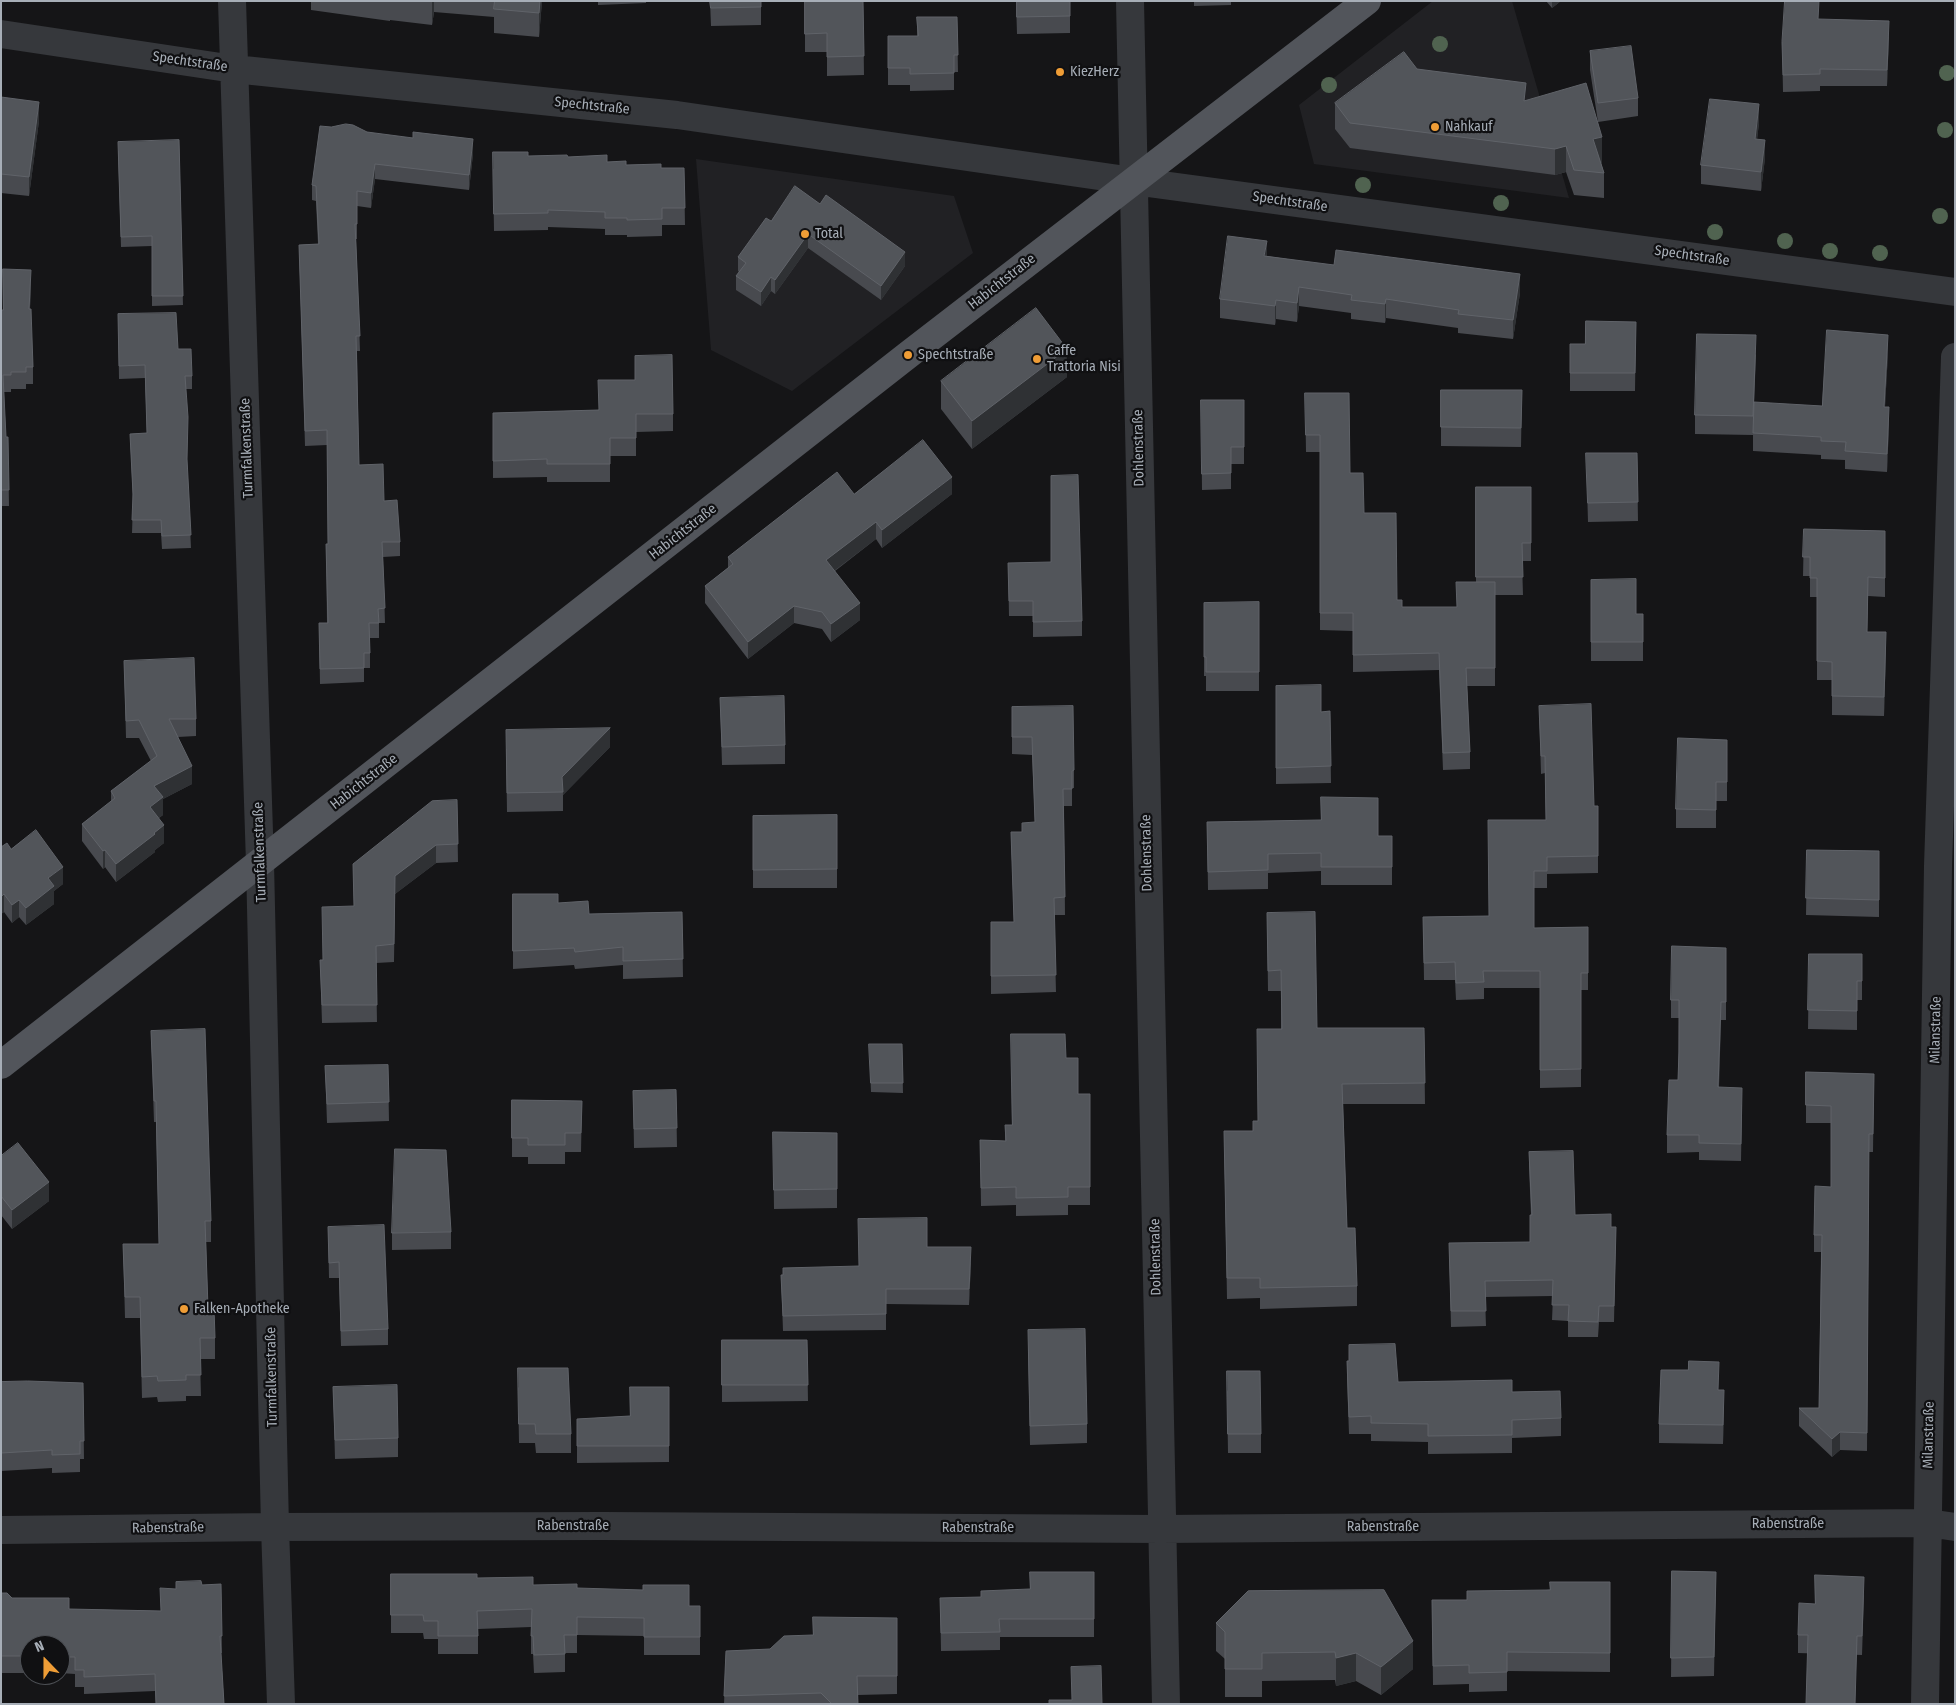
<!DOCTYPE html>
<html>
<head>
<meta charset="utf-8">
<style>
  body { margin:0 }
  #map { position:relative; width:1956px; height:1705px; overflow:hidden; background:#151517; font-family:"Fira Sans Condensed",sans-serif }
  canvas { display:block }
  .frame { position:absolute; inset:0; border:2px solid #a7aeb7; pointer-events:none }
  .north { position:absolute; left:20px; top:1635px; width:50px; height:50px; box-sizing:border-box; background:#101012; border:1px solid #4c4f54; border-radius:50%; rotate:338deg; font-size:14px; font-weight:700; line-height:20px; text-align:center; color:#a7aeb7 }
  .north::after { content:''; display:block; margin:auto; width:18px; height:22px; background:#ef9d36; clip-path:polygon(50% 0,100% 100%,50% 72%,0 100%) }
</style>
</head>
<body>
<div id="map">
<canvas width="1956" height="1705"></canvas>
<div class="frame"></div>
<div class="north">N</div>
</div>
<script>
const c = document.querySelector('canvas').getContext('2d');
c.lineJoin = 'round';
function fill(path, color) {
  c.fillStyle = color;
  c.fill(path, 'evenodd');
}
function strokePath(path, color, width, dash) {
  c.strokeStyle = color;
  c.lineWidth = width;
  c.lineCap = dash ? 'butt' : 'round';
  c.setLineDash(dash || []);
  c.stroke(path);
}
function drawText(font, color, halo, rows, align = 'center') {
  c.font = font + ' "Fira Sans Condensed",sans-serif';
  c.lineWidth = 4.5;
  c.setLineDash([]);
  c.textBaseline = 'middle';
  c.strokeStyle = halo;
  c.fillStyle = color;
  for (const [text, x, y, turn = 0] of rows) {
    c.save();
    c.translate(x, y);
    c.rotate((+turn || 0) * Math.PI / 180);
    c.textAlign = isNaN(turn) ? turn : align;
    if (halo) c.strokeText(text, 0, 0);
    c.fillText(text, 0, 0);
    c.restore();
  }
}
fill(new Path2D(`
  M1433,1H1512L1569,198L1314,164L1299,105Z
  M696,159L954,196L973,253L792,391L711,350Z`), '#212124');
strokePath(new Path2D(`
  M232,1L260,863L275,1527L281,1704
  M1130,1L1166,1704
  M1,34L234,69L677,115L1133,181L1955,292
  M1,1530L275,1527L602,1526L1162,1529L1928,1523L1955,1527
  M1925,1704L1938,866L1955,357`), '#36383c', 28);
strokePath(new Path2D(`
  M1,1065L908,355L1367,1`), '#52555b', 28);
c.fillStyle = '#506350';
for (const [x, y] of [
  [1440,44],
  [1947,73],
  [1329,85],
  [1945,130],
  [1363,185],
  [1501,203],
  [1940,216],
  [1715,232],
  [1785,241],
  [1830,251],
  [1880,253]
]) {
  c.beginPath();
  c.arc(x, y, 8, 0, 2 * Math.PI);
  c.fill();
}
fill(new Path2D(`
  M311,1H542L539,37L494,33V17L434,12L432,25L390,20V21L311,10Z
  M598,1H646V3L598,5Z
  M710,1L761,7V25L711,26Z
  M805,1H863L864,75L827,76V52H805Z
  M1016,1H1070V33L1017,34Z
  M1194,1H1231V5L1194,6Z
  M1546,1H1561L1552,8Z
  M917,17H957L958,72H954V90L910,91V85H888V36H917Z
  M1819,19L1889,37L1887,86H1820V91L1783,92L1782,42Z
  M1590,51L1638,98V116L1598,122L1590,70Z
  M1417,69L1526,101L1602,163H1601L1604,173V198L1574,195L1566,172L1555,175L1350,148L1335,129V103Z
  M1,97L39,121L29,196L1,193Z
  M1759,123L1757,139L1765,158L1761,191L1701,184V165Z
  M367,132L473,154L469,190L375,179L371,208L357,206V239H356L360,351H357L359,465L384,501L400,542V556L383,557L385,623H379V638H370V668H364V682L320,684L319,623H327L326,544H328L327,445L305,446L299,245L318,244L316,201L312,200V185Z
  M179,140L183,305L152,306V246L121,247L118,151Z
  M528,156L607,162L626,165L661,168H684L685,225H662V236L627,237V235H605V229L548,227V230L494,231L493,169Z
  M771,221L905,266L881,300L808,248L775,294L771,291L761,306L736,290V276L739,272L738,271V257Z
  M1267,256L1520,293L1513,339L1458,333V328L1386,318L1385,323L1351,319V313L1299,306L1297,322L1276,319L1275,325L1220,318V299Z
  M31,287L30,309L33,367V384H26V389H11V392H4L6,437H8L9,506H1V310H3Z
  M118,314L178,349L192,376V389H186L187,463L191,548L162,549L161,533H132L133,501L130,434L147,433L145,378L119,379Z
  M1636,322L1635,391H1570V344H1585Z
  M1888,353L1885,407L1889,425L1887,472L1845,469V460L1821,459V455L1753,451V435L1695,434V415L1756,354L1754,405L1822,406Z
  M635,356L673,414V431L636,432V456H610V482H547V477L493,478V413L598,410L635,380Z
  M1067,377L972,449L941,409V381Z
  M1441,390H1522L1521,447L1441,446Z
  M1305,393L1350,473L1364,513L1397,600L1402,607H1457L1476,582V487H1531V561H1522L1523,595H1495V686H1467L1470,752V769L1443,770L1439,670L1353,672V631L1320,630V452H1306Z
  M1201,400H1244V464H1231V489L1202,490Z
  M1586,453H1637L1638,521L1588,522Z
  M854,494H952L882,548L876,539L835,571L860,620L831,642L822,629L794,623L748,659L705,603V586L728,568V557Z
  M1804,529L1885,531V597L1868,596L1867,632L1886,651L1884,716L1832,715V680H1817V597H1810V576H1803Z
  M1008,563L1082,621V636L1033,637V616H1009Z
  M1591,580L1636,614H1643V661H1591Z
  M1259,602V691H1206V676H1204V603Z
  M124,661L196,719V736L178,737L192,784L163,799V815L159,818L164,843L155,850V852L116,882L105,867L103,869L82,841V824L111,802V791L151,761L139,738H126Z
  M1276,686L1321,712L1330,711L1331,783L1276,784Z
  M720,698L785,745V764L722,765Z
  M1539,706L1594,806H1598V873L1547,874V888H1534V928L1588,927V990H1581V1087L1540,1088V988H1484V999L1456,1000L1455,980H1424L1423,917L1489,916L1546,820L1545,773L1541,774Z
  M1012,707L1074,770V788H1072V806H1064L1065,915H1054L1056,992L991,994V922H1014L1011,832H1022L1035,822L1032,755L1012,754Z
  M1727,740V801H1716V828H1676V809Z
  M610,747L563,795V811L507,812L506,749Z
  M457,800L458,862L436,863L395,894L394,962L376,963L377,1022L322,1023L320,960H323L354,906L353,864Z
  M837,815V888H753V816Z
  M1207,822L1378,836H1392V885H1321V871L1268,873V889L1208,890Z
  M1,847L11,849L63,884L54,891V904L26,925L19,917L12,923L4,912L1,914Z
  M1807,850L1879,851V917L1806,915Z
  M513,894L558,903L589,914L682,912L683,977L623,979V965L575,969L574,965L513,969Z
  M1267,913L1317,1028H1424L1425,1104H1343L1347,1228L1357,1286V1306L1260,1309V1298L1227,1299L1224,1131H1253L1258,1121L1281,1029V991H1268Z
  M1726,948V1020H1721L1719,1087L1742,1105L1741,1161L1699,1160V1152L1667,1153V1135L1678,1080L1679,1018H1671V1000Z
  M1809,954H1862V1000H1857V1030L1808,1029Z
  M151,1031L211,1221V1242H206L208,1308L215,1338V1359H200L201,1396H186V1401L158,1402L157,1397L142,1398L140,1318H125L123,1244H159L156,1122H154Z
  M869,1044H902L903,1093L871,1092Z
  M388,1065L389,1121L327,1123L325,1066Z
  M1806,1072L1874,1074L1873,1152H1869L1867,1451L1840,1450L1832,1457L1799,1426V1408H1819L1821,1252H1814V1235L1831,1187V1123H1806Z
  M676,1090L677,1147L634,1148L633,1091Z
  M1078,1094H1090V1205H1068V1215L1016,1216V1205L981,1206L980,1140L1005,1141V1125H1012Z
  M512,1100L582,1101L581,1152H565V1164H528V1157H512Z
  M773,1132L837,1133V1208L774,1209Z
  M1529,1152L1575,1215L1611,1227H1616L1614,1322H1599L1598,1337H1568V1321L1552,1320L1553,1296L1485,1297L1486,1326L1451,1327L1449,1243L1530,1242L1531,1215L1529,1167Z
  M1,1156L49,1201L12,1229L1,1215Z
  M328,1227L388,1329V1345L341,1346L339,1278H329Z
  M451,1232V1249L392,1250V1233Z
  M927,1247L971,1263L969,1305L886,1304V1330L783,1331L781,1275L859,1266Z
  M722,1340H807L808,1401L722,1402Z
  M1349,1345L1398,1382L1512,1392L1561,1418V1436L1512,1438V1453L1428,1454V1442L1371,1441V1434H1349L1347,1379V1361H1349Z
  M1028,1349L1087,1424V1443L1030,1445Z
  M1,1382L83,1383L84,1459H80V1472L52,1473V1468L1,1471Z
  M333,1387L398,1438V1457L335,1459Z
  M518,1387L571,1434V1453H536L535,1443H519Z
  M630,1387H669V1462L577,1463V1419L630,1416Z
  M1227,1390L1261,1434V1453H1228Z
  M1719,1390L1724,1409L1723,1444L1659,1443V1424Z
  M1672,1571L1716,1572L1714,1676L1671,1677Z
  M1094,1572V1637H1000V1650L941,1651L940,1598L981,1597L1030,1589Z
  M391,1574L477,1578L533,1585L577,1588L689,1606H700V1655H644V1636L577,1635V1653H565V1672L534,1673L533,1654H531V1627L478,1629V1654H438V1639H424L423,1633H391Z
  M1610,1582V1672L1507,1671V1691L1469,1692V1684L1433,1685L1432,1600H1467Z
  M221,1584L222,1653H221L224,1704H156L155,1691L84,1694V1687H75V1674L60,1673V1645H30V1673H1V1593L12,1598L69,1609L161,1611L176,1589L202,1585Z
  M1248,1591L1413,1669L1381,1695L1356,1681L1336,1686L1335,1680L1262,1681V1697H1225V1659L1216,1651V1623Z
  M1864,1595L1862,1655L1798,1653V1635L1815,1604Z
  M897,1618V1694L858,1695V1704H724L726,1651L770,1649L813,1635Z`), '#484a4f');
fill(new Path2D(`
  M432,1H434V12L432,25Z
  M540,1H542L539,37V13Z
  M1552,1H1561L1552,8Z
  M1889,21V37L1887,86V70Z
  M39,102V121L29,196V177Z
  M1759,104V123L1755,158V139Z
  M1602,137V163L1593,165V139Z
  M473,139V154L469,190V175Z
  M1765,140V158L1761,191V172Z
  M1566,146V172L1555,175V149Z
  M375,164V179L371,208V193Z
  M808,234V248L775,294V280Z
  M1267,241V259L1264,256Z
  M905,252V266L881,300V286Z
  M31,270V287L29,326V309Z
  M1520,274V293L1513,339V320Z
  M771,277V291L761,306V292Z
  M1299,287V306L1297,322V303Z
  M1386,299V318L1385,323V304Z
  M1276,300V319L1275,325V306Z
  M1888,335V353L1884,425V407Z
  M1067,349V377L972,449V421Z
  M1889,407V425L1887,472V454Z
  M952,477V494L882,548V530Z
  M876,522V539L826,577V560Z
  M860,603V620L831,642V624Z
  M794,606V623L748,659V642Z
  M1886,632V651L1884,716V697Z
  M610,728V747L563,795L562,777Z
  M192,766V784L163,799V815L150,824V807L154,786Z
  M164,825V843L155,850V852L116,882V864Z
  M436,845V863L395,894L394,962L395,876Z
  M105,850V867L103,869V851Z
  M63,867V884L54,891V904L26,925V908L48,878Z
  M4,894V912L1,914V897Z
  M19,900V917L12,923V905Z
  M1721,1002V1020L1718,1105V1087Z
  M49,1182V1201L12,1229V1210Z
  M971,1247V1263L969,1305V1289Z
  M1724,1390V1409L1723,1444V1425Z
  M1840,1432V1450L1832,1457V1439Z
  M1413,1641V1669L1381,1695V1667Z
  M1356,1653V1681L1336,1686V1658Z`), '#2f3134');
const building = new Path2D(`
  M495,1H540L539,13L494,9Z
  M710,1H761V7L711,8Z
  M805,1H863L864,56L827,57V33L805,34Z
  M1017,1H1070V16L1017,17Z
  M1785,1H1819L1818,19L1889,21L1887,70L1820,69V74L1783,75L1782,42Z
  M917,17H957L958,55H954V73L910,74V68H888V36H918Z
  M1631,46L1638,98L1598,103L1590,51Z
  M1404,52L1417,69L1526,83L1524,101L1586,83L1602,137L1593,139L1604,173L1574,170L1566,146L1555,149L1350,123L1335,103Z
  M1,97L39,102L29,177L1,174Z
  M1710,99L1759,104L1755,139L1765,140L1761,172L1701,165Z
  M346,124L353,125L367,132L413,138V132L473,139L469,175L375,164L371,193L357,191V224H355L360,336H356L359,465L383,464L384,501L397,500L400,542H382L385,608L378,609L379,623H369L370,653H364V668L320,669L319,623H328L326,544H328L327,430L305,431L299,245L319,244L316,186L312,185L320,126L331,127Z
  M179,140L183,296H152V236L121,237L118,142Z
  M493,152H528V156L567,155L568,157L607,155V162L626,161V165L661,164V168H684L685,208H662V219L627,220V218H605V212L548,210V213L494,214Z
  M795,186L820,204L826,195L905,252L881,286L808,234L775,280L771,277L761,292L736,276L746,263L738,257L766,218L771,221Z
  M1228,236L1267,241L1264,256L1334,265L1336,250L1520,274L1513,320L1458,314L1459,310L1386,299L1385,304L1351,300L1352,295L1299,287L1297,303L1276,300L1275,306L1220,299Z
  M3,269L31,270L29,309H31L33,367H26V372H11V375H3L6,437H8L9,490H1V310H3Z
  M1036,308L1067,349L972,421L941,381Z
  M176,313L178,349H191L192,376H185L188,417L187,459L191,535L162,536L161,520H132L133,494L130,434L147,433L145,365L119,366L118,314Z
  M1586,321L1636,322L1635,373H1570V344H1585Z
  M1827,330L1888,335L1884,407H1889L1887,454L1845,451L1846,442L1821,441V437L1753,433L1754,402L1822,406Z
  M1697,334L1756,335L1753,416L1695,415Z
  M672,355L673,414H636V438H610V464H547V459L493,461V413L599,410L598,380H635V356Z
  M1441,390H1522L1521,428L1441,427Z
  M1305,393H1349L1350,473H1363L1364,513H1396L1397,600H1402V607H1457L1456,582H1495V668H1466L1470,752L1443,753L1439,653L1353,655V613H1320V435H1306Z
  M1201,400H1244V447H1231V473L1202,474Z
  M923,440L952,477L882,530L876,522L826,560L860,603L831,624L822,612L794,606L748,642L705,586L733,564L728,557L837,472L854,494Z
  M1586,453H1637L1638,502L1588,503Z
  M1078,475L1082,621L1033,622V601H1009L1008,563L1051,562V476Z
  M1476,487H1531V543H1522L1523,577H1476Z
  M1804,529L1885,531V578L1868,577L1867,632H1886L1884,697L1832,696V662L1817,661V578H1810V557H1803Z
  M1636,579V614H1643V642H1591V580Z
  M1259,602V672H1206V657H1204V603Z
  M194,658L196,719H169L192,766L154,786L163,797L150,807L164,825L154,833L155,834L116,864L105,850L103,851L82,824L115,798L111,791L157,756L139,720L126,721L124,661Z
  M1321,685V712L1330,711L1331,766L1276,768V686Z
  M784,696L785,745L722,747L720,698Z
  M1591,704L1594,806H1598V856L1547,857V871H1534V928L1588,927V973H1581V1069L1540,1070V971H1483L1484,982L1456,983L1455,962L1424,963L1423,917L1489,916L1488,820H1546L1545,756H1541L1539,706Z
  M1073,706L1074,770L1072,771V789H1063L1065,897L1054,898L1056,975L991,976V922H1014L1011,832H1022V823L1035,822L1032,737H1012V707Z
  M610,728L562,777L563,792L507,793L506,730Z
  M1678,738L1727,740V782H1716V810L1676,809Z
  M1321,797L1378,798V836H1392V867H1321V853L1268,854V870L1208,872L1207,822L1321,820Z
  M457,800L458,844L436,845L395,876L394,944L376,946L377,1005H322L320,960H323L322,907L354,906L353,864L432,801Z
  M837,815V869L753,870V816Z
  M36,830L63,867L48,878L54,886L26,908L19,900L12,905L4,894L1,897V847L7,843L11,849Z
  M1807,850L1879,851V900L1806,898Z
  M513,894H558V903L588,901L589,914L682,912L683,959L623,961V947L575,952L574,948L513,951Z
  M1315,912L1317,1028H1424L1425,1083L1342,1084L1347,1228H1355L1357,1286L1260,1288V1278H1227L1224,1131H1253V1121H1258L1257,1029H1282L1281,970L1268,971L1267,913Z
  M1672,946L1726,948V1002H1721L1718,1087L1742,1088L1741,1144L1699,1143V1135H1667L1669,1080H1678L1679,1052V1000H1671Z
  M1809,954H1862V981H1857V1011L1808,1010Z
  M205,1029L211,1221H205L208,1308H214L215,1338H200L201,1375H186V1380L158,1381L157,1376L142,1377L140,1297H125L123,1244H159L156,1101H154L151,1031Z
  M1011,1034H1065L1066,1058H1078V1094H1090V1187H1068V1197L1016,1198V1187L981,1188L980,1140L1006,1141L1005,1125H1012Z
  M869,1044H902L903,1083H871Z
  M388,1065L389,1102L327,1104L325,1066Z
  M1806,1072L1874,1074L1873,1134H1869L1867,1433L1840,1432L1832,1439L1799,1408H1819L1822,1235H1814L1815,1186L1831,1187V1106L1806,1105Z
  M676,1090L677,1128L634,1129L633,1091Z
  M512,1100L582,1101L581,1133H565V1145H528V1138H512Z
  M773,1132L837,1133V1189L774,1190Z
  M18,1143L49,1182L12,1210L1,1196V1156Z
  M395,1149L446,1150L451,1232L392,1233Z
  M1573,1151L1575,1215L1611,1214V1227H1616L1614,1306H1599L1598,1322L1568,1321L1569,1305H1552L1553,1280L1485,1281L1486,1311H1451L1449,1243L1530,1242V1215H1532L1529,1152Z
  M927,1218V1247H971L969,1289H886V1314L783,1316L781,1275H783V1268L859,1266L858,1219Z
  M384,1225L388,1329L341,1331L339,1262L329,1263L328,1227Z
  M1085,1329L1087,1424L1030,1426L1028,1330Z
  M722,1340H807L808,1385H722Z
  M1395,1344L1398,1382L1512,1380V1392L1560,1391L1561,1418L1512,1420V1435L1428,1436V1424L1371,1423V1416L1349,1417L1347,1361H1349V1345Z
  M1689,1361L1719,1362L1718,1390H1724L1723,1425L1659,1424L1661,1370H1688Z
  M518,1368H568L571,1434H536L535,1424H519Z
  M1227,1371H1260L1261,1434H1228Z
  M28,1381L83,1383L84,1441H80V1454L52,1455V1450L1,1453V1382Z
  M397,1385L398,1438L335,1440L333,1387Z
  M630,1387H669V1446H577V1419L630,1416Z
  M1672,1571L1716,1572L1714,1657L1671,1658Z
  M1030,1572H1094V1619H999L1000,1632L941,1633L940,1598L981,1597V1591L1030,1589Z
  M391,1574H477V1578L533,1577V1585L577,1584V1588L643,1590V1585H689V1606H700V1637H644V1618L577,1617V1635H564L565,1654L534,1655L533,1636H531L532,1609L477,1611L478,1636H438V1621H424L423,1615H391Z
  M1815,1575L1864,1577L1862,1636H1857L1855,1704H1806L1808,1635H1798L1799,1603L1815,1604Z
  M201,1581L202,1585L221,1584L222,1636H220L224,1704H156L155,1674L84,1677V1670H75V1657H60V1645H30V1656H1V1593H7L12,1598H69V1609L161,1611L160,1588L176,1589V1582Z
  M1550,1582H1610V1653L1507,1652V1672L1469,1673V1665L1433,1666L1432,1600H1467V1591L1550,1590Z
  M1384,1590L1413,1641L1381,1667L1356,1653L1336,1658L1335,1652L1262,1653V1669H1225V1632L1216,1623L1248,1591Z
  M813,1617L897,1618V1676H857L858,1704H832L821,1693L724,1696L726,1651L770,1649L784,1636L813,1635Z
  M1101,1666L1102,1704H1049V1700H1072L1071,1667Z`);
fill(building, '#52555a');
strokePath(building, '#606369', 1);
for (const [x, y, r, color] of [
  [1060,72,5,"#ef9d36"],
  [1435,127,5,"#ef9d36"],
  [805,234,5,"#ef9d36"],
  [908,355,5,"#ef9d36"],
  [1037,359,5,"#ef9d36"],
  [184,1309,5,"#ef9d36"]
]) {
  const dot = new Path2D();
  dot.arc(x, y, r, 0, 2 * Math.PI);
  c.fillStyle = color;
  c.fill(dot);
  strokePath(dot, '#101012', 2);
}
drawText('14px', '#a7aeb7', '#101012', [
  ["Spechtstraße",190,62,8],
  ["Spechtstraße",592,106,6],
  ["Spechtstraße",1290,202,8],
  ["Spechtstraße",1692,256,8],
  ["Habichtstraße",1002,282,-38],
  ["Turmfalkenstraße",247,448,-92],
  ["Dohlenstraße",1139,448,-91],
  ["Habichtstraße",683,532,-38],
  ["Habichtstraße",364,782,-38],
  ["Turmfalkenstraße",260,852,-92],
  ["Dohlenstraße",1147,853,-91],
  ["Milanstraße",1936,1030,-89],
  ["Dohlenstraße",1156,1257,-91],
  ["Turmfalkenstraße",272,1377,-91],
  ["Milanstraße",1929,1435,-89],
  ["Rabenstraße",1788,1524],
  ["Rabenstraße",573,1526],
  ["Rabenstraße",1383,1527],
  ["Rabenstraße",168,1528,-1],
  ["Rabenstraße",978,1528]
]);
drawText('14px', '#a7aeb7', '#101012', [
  ["KiezHerz",1070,72],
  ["Nahkauf",1445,127],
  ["Total",815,234],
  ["Caffe",1047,351],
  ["Trattoria Nisi",1047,367],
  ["Spechtstraße",918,355],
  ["Falken-Apotheke",194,1309]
], 'left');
</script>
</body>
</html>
